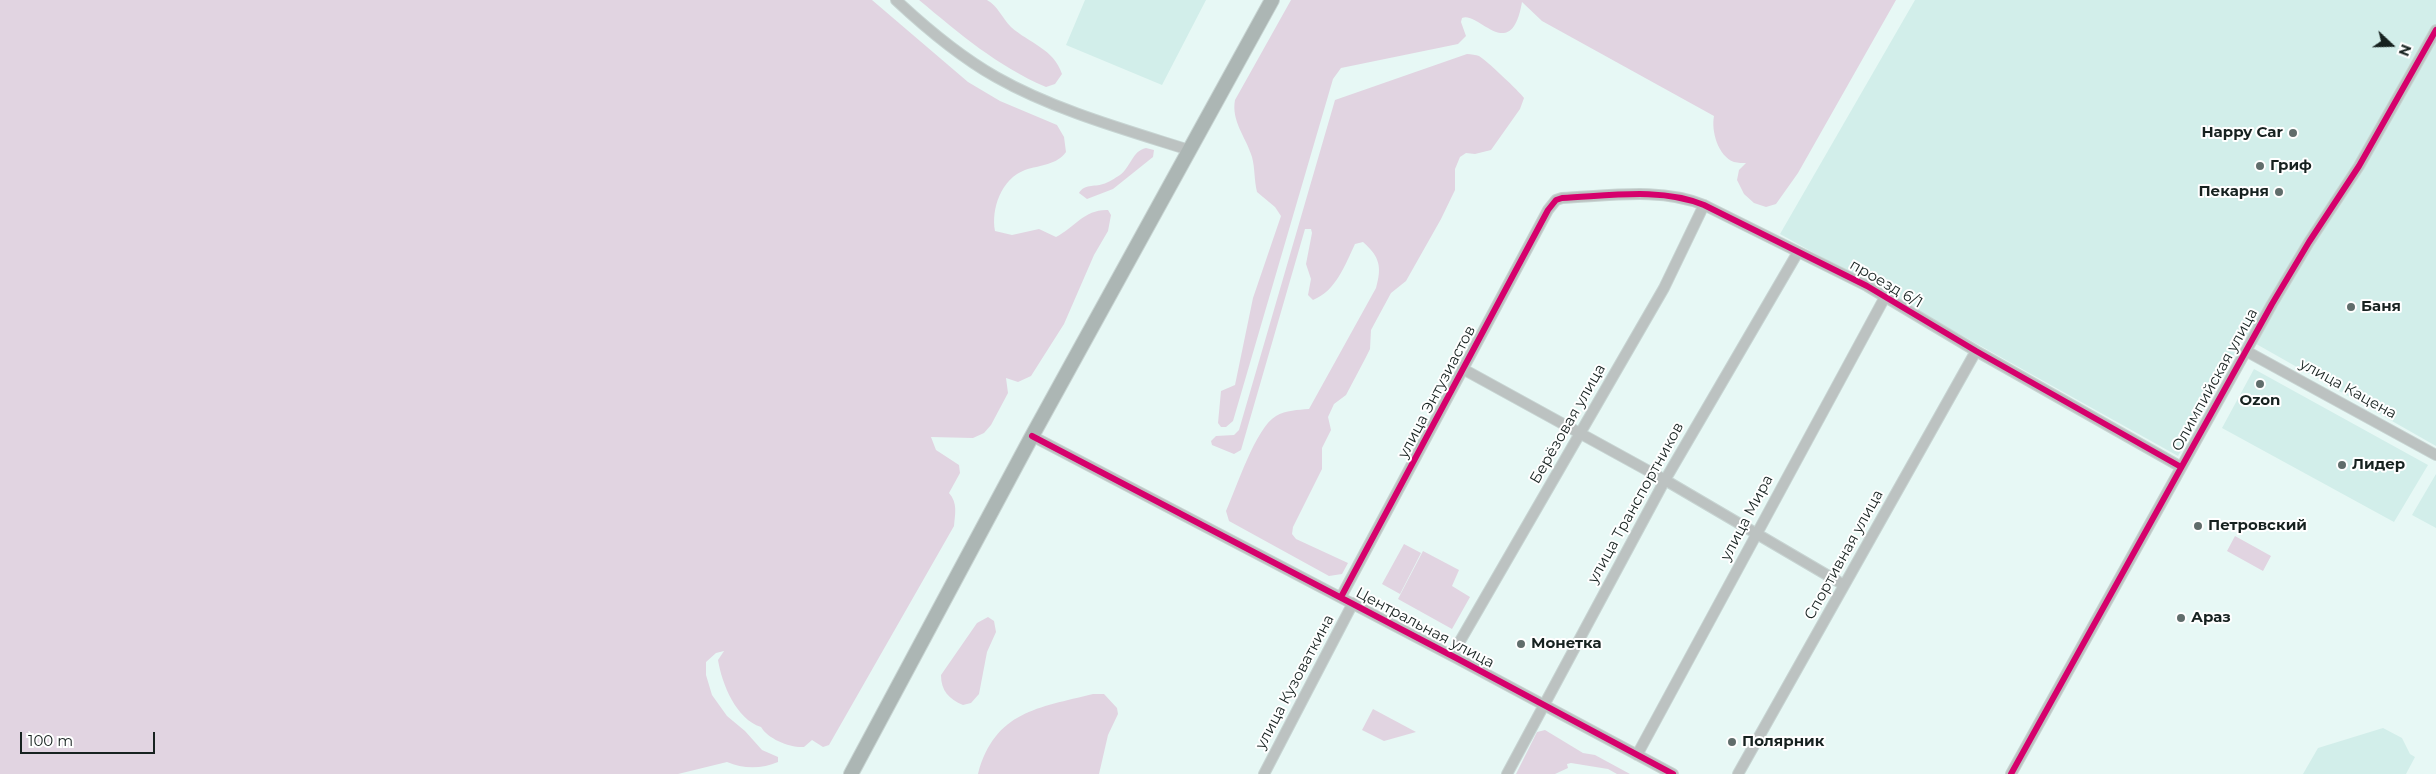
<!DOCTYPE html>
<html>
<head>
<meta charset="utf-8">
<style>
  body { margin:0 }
  #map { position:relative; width:2436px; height:774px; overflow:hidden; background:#e7f8f5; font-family:Montserrat,sans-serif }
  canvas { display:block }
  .north { position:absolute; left:2366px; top:20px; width:50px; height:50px; -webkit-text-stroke:4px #fff; paint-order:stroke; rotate:111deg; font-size:14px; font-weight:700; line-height:20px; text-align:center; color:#172220 }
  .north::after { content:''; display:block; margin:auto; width:18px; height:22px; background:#172220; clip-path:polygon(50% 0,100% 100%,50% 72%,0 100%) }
  .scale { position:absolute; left:20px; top:732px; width:135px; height:22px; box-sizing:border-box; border:2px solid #172220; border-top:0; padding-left:6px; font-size:15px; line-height:18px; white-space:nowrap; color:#172220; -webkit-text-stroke:4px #fff; paint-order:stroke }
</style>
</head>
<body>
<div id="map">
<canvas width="2436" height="774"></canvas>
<div class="north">N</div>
<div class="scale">100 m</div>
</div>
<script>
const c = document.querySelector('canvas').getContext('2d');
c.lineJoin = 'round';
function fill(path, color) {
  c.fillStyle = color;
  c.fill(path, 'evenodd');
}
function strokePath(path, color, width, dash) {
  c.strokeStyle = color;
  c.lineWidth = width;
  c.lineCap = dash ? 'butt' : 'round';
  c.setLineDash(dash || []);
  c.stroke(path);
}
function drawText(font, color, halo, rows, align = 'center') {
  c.font = font + ' Montserrat,sans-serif';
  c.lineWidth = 4;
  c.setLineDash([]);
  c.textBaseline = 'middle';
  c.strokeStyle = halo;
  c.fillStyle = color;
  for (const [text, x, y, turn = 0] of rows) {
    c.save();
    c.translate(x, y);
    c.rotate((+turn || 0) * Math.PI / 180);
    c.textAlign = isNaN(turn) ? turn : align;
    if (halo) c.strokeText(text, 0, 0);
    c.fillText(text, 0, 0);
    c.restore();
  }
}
fill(new Path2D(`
  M1085,0H1206L1162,85L1066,45Z
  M1915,0H2436V446L2244,337L2178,456L1780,234Z
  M2254,369L2428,465L2394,522L2222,428Z
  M2436,474V528L2412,515Z
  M2383,728L2402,738L2410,754L2415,757L2406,774H2303L2318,748Z`), '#d2eeea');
fill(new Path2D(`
  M0,0H872L968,82L1000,101L1057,125L1064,137L1066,152C1057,165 1040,165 1025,170C1001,179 991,209 995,231L1012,235L1039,229L1056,237C1075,227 1085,209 1108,210L1111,215L1108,231L1094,255L1064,324L1031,376L1018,382L1006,378L1008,393L991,425L984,433L973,438L931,437L936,450L959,465L960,473L949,493C958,503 955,514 954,526L829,745L823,747L812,740L804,747C790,748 768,739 761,727C736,719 722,684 718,660L724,651L716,653L706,662V675L712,695L727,716L745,731L762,750L778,757V762C762,769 743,769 727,762L678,774H0Z
  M919,0H987C998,6 1002,18 1011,27C1029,43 1054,49 1062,74L1055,84L1046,87C997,66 960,34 919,0Z
  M1291,0H1896L1798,173L1776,204L1766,207L1754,203L1744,194L1737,180L1739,170L1746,163C1743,163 1738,163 1734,162C1718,156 1711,131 1714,116L1542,21L1522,2C1511,66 1478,10 1462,18L1461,22L1466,36L1458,44L1341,68L1333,79L1233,421L1226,427H1221L1218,423L1221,391L1235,385L1253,298L1281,216L1275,207L1257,192C1254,180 1255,168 1252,157C1246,137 1231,121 1235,100Z
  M1467,54C1471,54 1476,55 1479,56C1485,59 1520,92 1524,98L1520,109L1491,150L1475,154L1466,153L1460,157L1455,169V190L1441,219L1406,281L1391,293L1371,330L1370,349L1365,359L1346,395L1334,404L1328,417L1331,430L1322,448V469L1293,527L1292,534L1296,539L1348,563L1342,574L1329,576L1229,521L1226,511C1236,489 1256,427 1276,416C1286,410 1298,410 1309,409L1376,288C1382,267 1380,257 1363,242L1355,244C1345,265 1336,291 1313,300L1308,295L1311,279L1306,264L1312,233L1311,229H1305L1241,450L1234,454L1212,445L1211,441L1216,436L1234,435L1239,430L1335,100Z
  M1146,148L1154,150L1153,157L1113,189L1087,199L1079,193C1084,184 1094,187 1103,184C1108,183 1115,178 1120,175C1131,167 1132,151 1146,148Z
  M2235,536L2271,556L2263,571L2227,551Z
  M1404,544L1421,553L1400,594L1382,584Z
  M1423,551L1459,570L1452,586L1470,597L1452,629L1398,599Z
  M988,617L994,621L996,632L987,652L979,694L971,703L963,705C949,699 941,691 941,675L977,623Z
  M1093,694H1104L1117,708L1118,714L1108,735L1099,774H978C995,711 1038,708 1093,694Z
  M1373,709L1416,732L1384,741L1362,730Z
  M1545,730L1583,753L1595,755L1630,774H1617L1608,769L1571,763L1567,764L1568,768L1555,774H1516L1537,732Z`), '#e1d4e1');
const minor = new Path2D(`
  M896,0C927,29 959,56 996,77C1054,110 1126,130 1189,150
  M2246,351L2436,455
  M1463,369L1665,480L1844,585
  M1032,436L1458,659L1673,774
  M1341,597L1548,210L1556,200L1562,198C1608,196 1661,187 1704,205L1867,286L1976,351L2181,467
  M1452,655L1664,288L1704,205
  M1637,755L1885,297
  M1264,774L1353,603
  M1507,774L1665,480L1798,252
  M1738,774L1976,351
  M2011,774L2272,304L2309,242L2359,166L2436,30`);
const highway = new Path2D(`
  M851,774L1032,436L1272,0`);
strokePath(minor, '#c7d4d2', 12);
strokePath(highway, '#c7d4d2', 16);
strokePath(minor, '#bcc2c1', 10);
strokePath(highway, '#acb6b4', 14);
strokePath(new Path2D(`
  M1032,436L1458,659L1673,774
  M1341,597L1548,210L1556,200L1562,198C1608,196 1661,187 1704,205L1867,286L1976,351L2181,467
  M2011,774L2272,304L2309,242L2359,166L2436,30`), '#d6006c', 6);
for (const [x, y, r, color] of [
  [2293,133,5,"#606d6b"],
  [2260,166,5,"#606d6b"],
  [2279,192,5,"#606d6b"],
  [2351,307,5,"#606d6b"],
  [2260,384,5,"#606d6b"],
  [2342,465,5,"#606d6b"],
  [2198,526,5,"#606d6b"],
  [2181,618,5,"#606d6b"],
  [1521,644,5,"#606d6b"],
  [1732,742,5,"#606d6b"]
]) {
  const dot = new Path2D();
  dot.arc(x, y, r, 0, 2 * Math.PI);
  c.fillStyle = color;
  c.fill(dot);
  strokePath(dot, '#fff', 2);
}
drawText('bold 15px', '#172220', '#fff', [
  ["Happy Car",2283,133,"right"],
  ["Гриф",2270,166],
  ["Пекарня",2269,192,"right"],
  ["Баня",2361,307],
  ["Ozon",2260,401,"center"],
  ["Лидер",2352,465],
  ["Петровский",2208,526],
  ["Араз",2191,618],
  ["Монетка",1531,644],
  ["Полярник",1742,742]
], 'left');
drawText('15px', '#172220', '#fff', [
  ["проезд 6/1",1886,284,30],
  ["Олимпийская улица",2215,380,-61],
  ["улица Кацена",2348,389,29],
  ["улица Энтузиастов",1437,392,-62],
  ["Берёзовая улица",1568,424,-60],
  ["улица Транспортников",1636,503,-61],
  ["улица Мира",1747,518,-62],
  ["Спортивная улица",1844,555,-61],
  ["Центральная улица",1425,628,28],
  ["улица Кузоваткина",1295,682,-62]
]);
</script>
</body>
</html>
